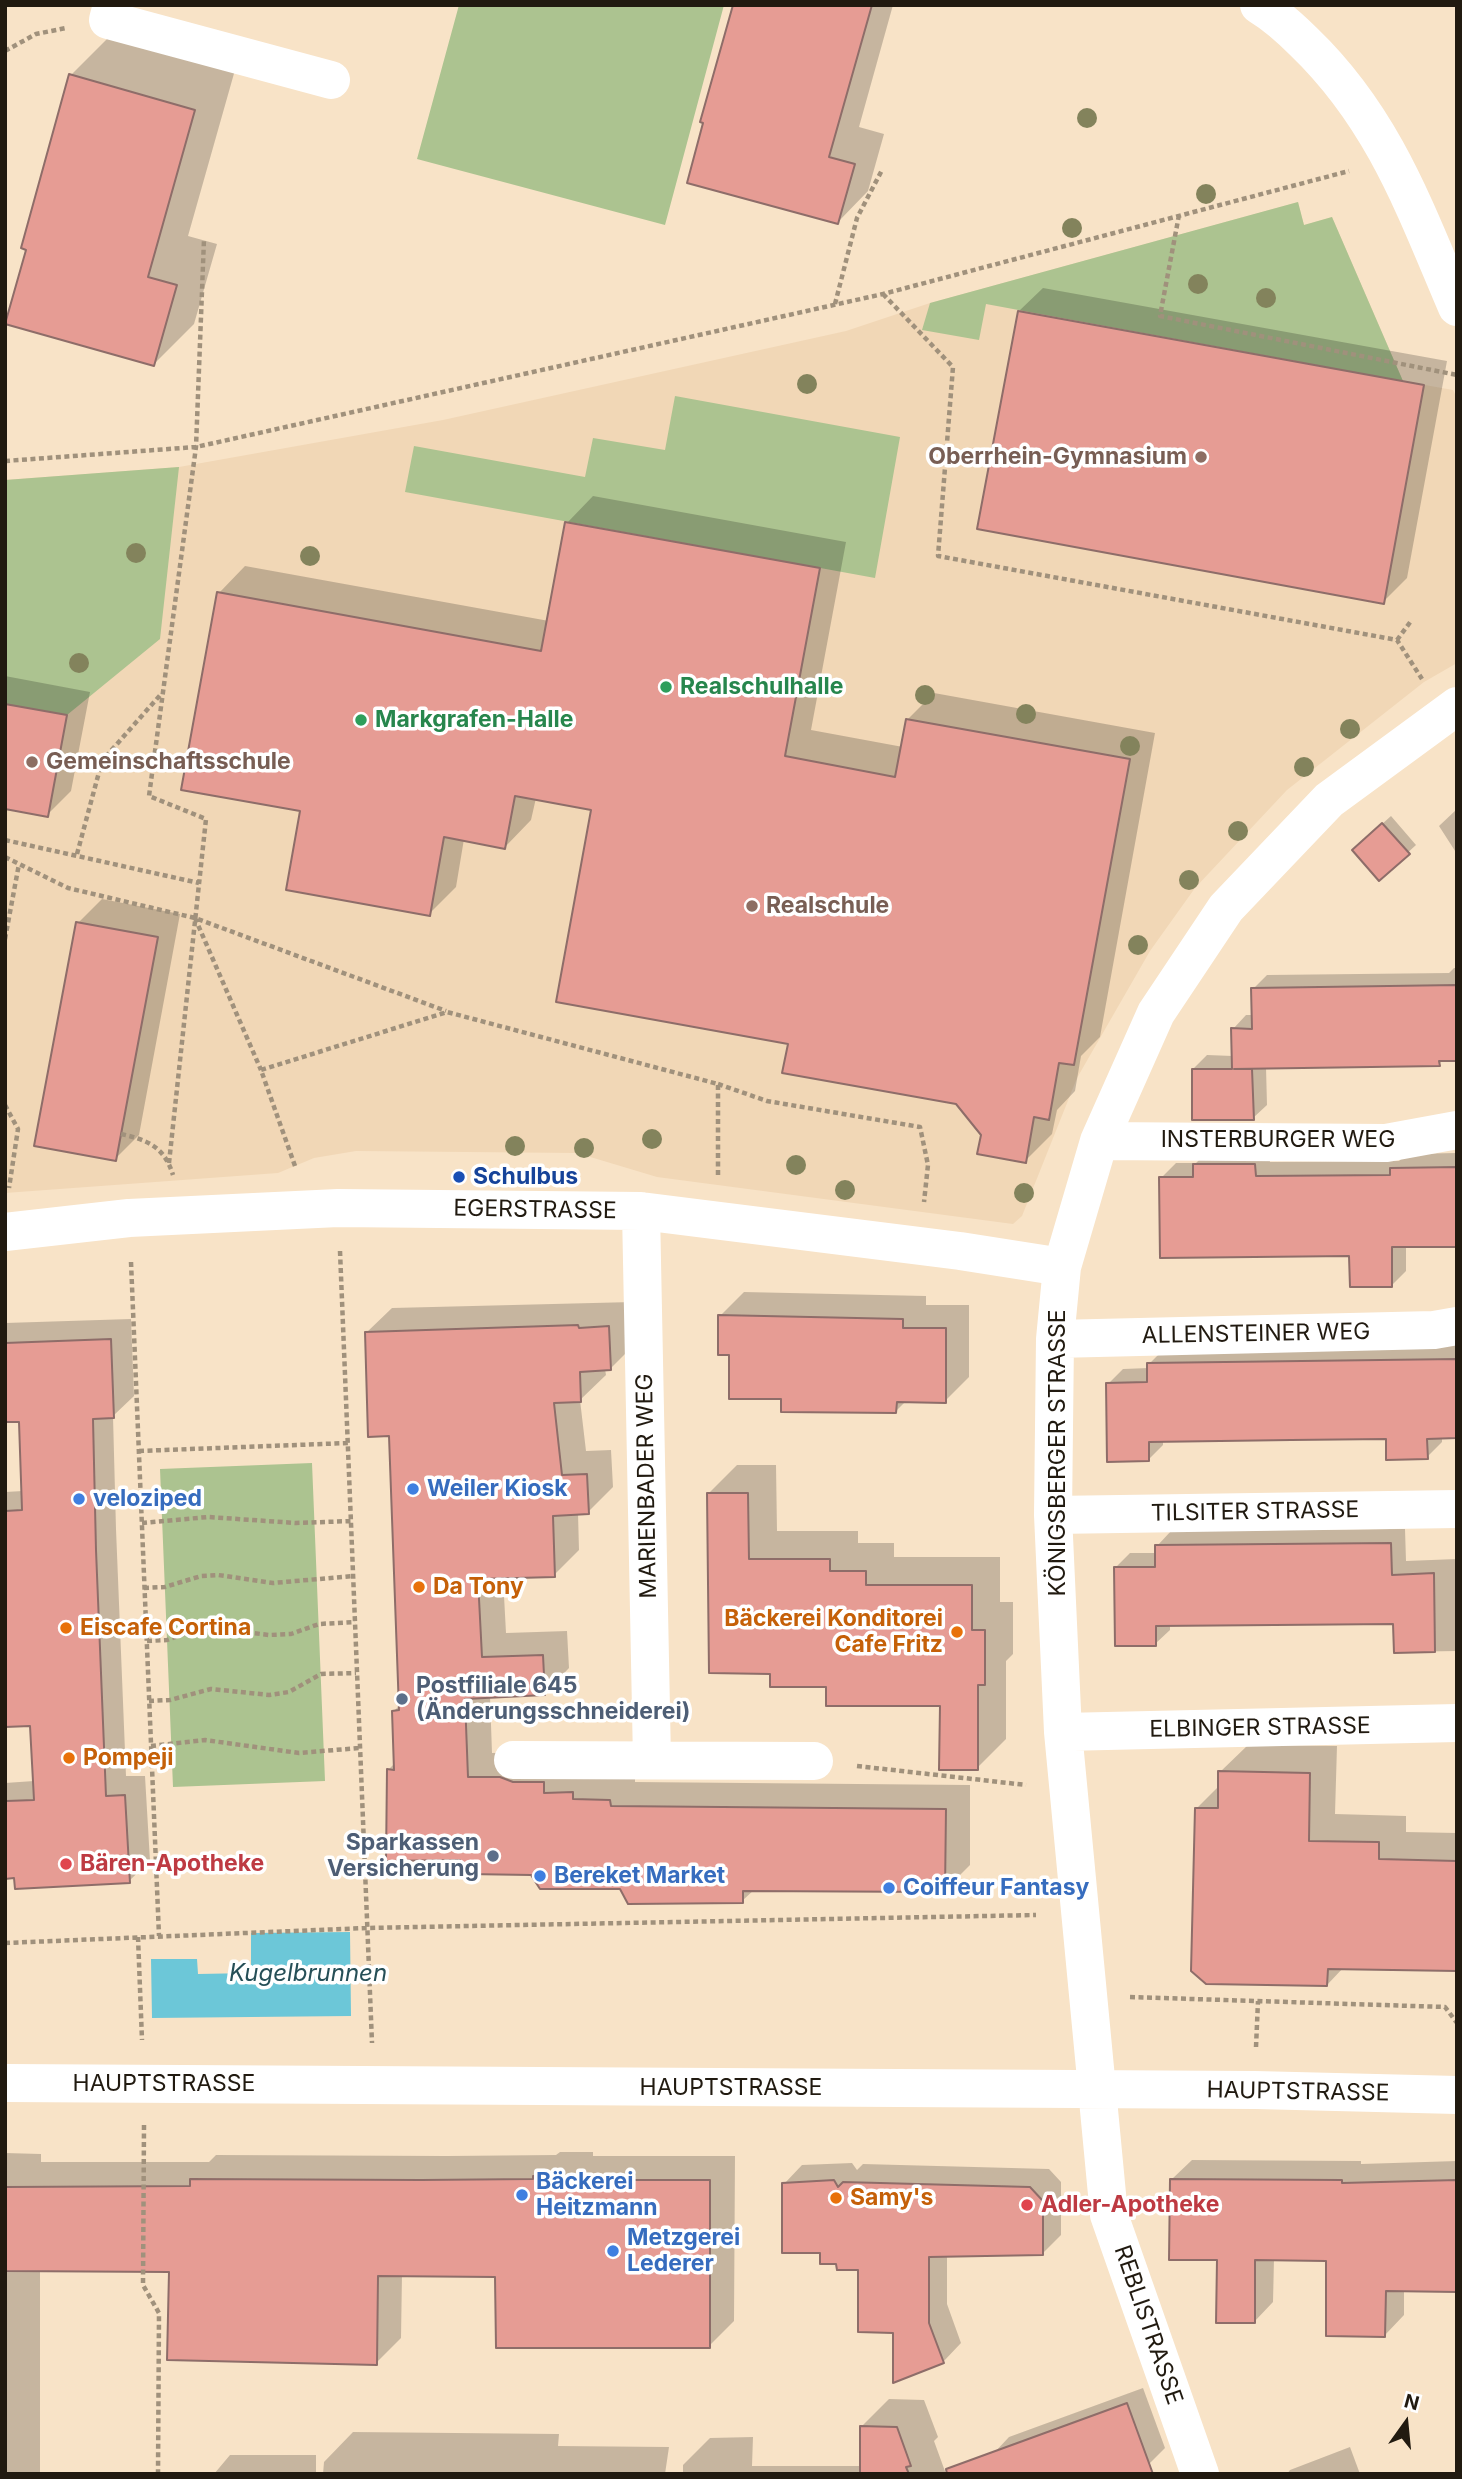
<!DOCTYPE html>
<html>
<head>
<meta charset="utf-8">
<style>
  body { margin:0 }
  #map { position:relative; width:1462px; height:2479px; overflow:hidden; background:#f8e3c7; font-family:Inter,sans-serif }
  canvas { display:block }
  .frame { position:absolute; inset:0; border:7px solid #211a10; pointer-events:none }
  .north { position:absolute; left:1371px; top:2388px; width:70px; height:70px; -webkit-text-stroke:5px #fff; paint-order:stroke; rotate:15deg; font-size:19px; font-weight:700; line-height:28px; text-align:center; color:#211a10 }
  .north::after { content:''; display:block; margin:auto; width:24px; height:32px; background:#211a10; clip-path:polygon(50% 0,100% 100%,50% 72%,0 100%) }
</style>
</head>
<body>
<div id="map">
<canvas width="1462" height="2479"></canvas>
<div class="frame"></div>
<div class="north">N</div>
</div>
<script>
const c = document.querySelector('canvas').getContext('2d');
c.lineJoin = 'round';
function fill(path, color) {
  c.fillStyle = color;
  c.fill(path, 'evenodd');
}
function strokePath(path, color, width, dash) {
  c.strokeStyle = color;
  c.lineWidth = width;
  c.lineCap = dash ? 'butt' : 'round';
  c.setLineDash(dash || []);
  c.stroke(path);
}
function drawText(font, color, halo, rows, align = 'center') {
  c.font = font + ' Inter,sans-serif';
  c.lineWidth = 7;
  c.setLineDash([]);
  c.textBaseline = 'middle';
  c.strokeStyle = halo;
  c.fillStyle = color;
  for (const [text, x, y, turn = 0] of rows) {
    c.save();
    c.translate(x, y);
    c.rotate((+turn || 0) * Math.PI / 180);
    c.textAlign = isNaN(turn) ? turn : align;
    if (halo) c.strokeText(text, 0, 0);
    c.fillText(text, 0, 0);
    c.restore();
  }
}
fill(new Path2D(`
  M1298,202L1304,225L1332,217L1403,381L1453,390L1457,398V663L1424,682L1287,790L1195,888L1150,951L1077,1078L1022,1216L1013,1224L657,1177L577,1153L356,1151L314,1158L278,1173L5,1193V480L179,467L443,420L846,331L930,303Z`), '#f1d7b6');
fill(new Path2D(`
  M459,5H724L665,225L417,159Z
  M1298,202L1304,225L1332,217L1403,381L986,304L979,340L922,330L930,303Z
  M675,396L900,437L875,578L405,492L414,446L585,477L593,438L665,450Z
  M179,467L160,639L67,715L5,704V480Z
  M312,1463L325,1781L173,1787L160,1469Z`), '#acc390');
fill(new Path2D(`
  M350,1932L351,2016L152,2018L151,1959H197L198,1974L251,1973V1933Z`), '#6cc7d8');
fill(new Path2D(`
  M734,5H893L859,127L884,134L868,191L838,222Z
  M112,34L235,70L188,236L217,244L194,324L153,365L71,75Z
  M1043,288L1447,361L1407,578L1383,602L1019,311Z
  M593,496L846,542L811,730L903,747L908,719L934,693L1155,733L1100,1037L1081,1056L1075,1091L1057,1110L1052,1134L1025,1161L957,1103L790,1043L593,808L536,798L531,820L505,847L464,839L456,887L429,914L302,810L219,593L245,566L549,621L567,523Z
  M5,676L90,692L71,791L47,815L5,807Z
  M1457,809V854L1439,826Z
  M1391,816L1416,845L1379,879L1362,842Z
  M102,899L180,914L139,1135L115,1159L78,923Z
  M1454,968H1457V1059H1444L1439,1064L1266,1067L1267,1105L1253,1118L1193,1069L1207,1055L1233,1056V1029L1246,1015H1254L1253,989L1267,975L1449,973Z
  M1209,1150H1269L1270,1162L1399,1161L1406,1154L1457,1153V1245H1406V1271L1392,1285L1351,1254L1161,1178L1176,1163H1196Z
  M744,1292L926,1296V1305H969V1377L945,1401L907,1400L896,1411L783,1397L731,1354L720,1316Z
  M633,1302L635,1344L610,1369H605L606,1375L580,1400L586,1451L611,1450L613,1487L588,1512L578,1513L579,1550L554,1575L503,1577L506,1633L567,1631L569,1668L545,1693L490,1696L492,1753L525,1752L635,1776V1782L970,1785V1865L945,1890L755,1889L742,1901L621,1887L461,1858L388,1770L395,1763L394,1711L401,1704L391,1434L367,1332L392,1308Z
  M131,1319L134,1396L113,1416L116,1529L126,1776H145L150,1861L129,1881L5,1877V1783L34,1781L31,1724L5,1725V1492L23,1491L21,1420H5V1323Z
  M1457,1344V1436L1442,1437V1442L1427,1457L1387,1438L1163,1440V1445L1148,1460L1108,1384L1123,1369L1149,1368V1364L1164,1349Z
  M737,1465H776L777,1531H858V1543H894V1557H1000V1602H1013V1654L1006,1661V1739L977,1768L941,1704L827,1685L772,1672L708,1494Z
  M1405,1529L1406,1561L1457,1559V1651L1396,1652L1395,1622L1170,1624V1630L1155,1644L1115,1568L1130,1553H1157V1546L1171,1531Z
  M1248,1745L1337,1746L1335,1814L1406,1816V1832L1457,1833V1970L1344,1967L1327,1985L1197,1808L1220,1785V1772Z
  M560,2152H593V2156H735L734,2321L709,2346L497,2275L402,2274L401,2338L376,2363L170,2270L40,2269V2474H5V2153L41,2154V2162H209L216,2155L447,2156L556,2155Z
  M1192,2160L1361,2161V2164L1457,2161V2290H1404V2315L1385,2335L1328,2259H1274L1273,2302L1254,2322L1172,2179Z
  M852,2163L857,2170L863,2164L1049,2169L1061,2182V2235L1042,2254L947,2255V2304L961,2343L943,2362L895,2331L860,2269L838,2263L822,2251L784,2184L802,2165Z
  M1143,2388L1165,2448L1149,2464L993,2454L1009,2437Z
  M889,2399L924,2400L938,2437L934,2441L946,2474H683V2465L710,2438L753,2437L752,2466H862L861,2427Z
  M353,2432L559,2434L558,2446L669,2447L665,2474H323L324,2462Z
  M1350,2447L1360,2474H1287L1290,2470Z
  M230,2455H316V2474H214Z`), '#0003');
const building = new Path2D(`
  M733,5H872L829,157L855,164L838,224L687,183L703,123L700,122Z
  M69,74L195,110L148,277L177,285L154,366L5,324L26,250L21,248Z
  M1018,311L1424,385L1384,604L977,529Z
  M565,522L820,568L785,756L895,777L906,719L1130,759L1074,1065L1059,1063L1049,1120L1034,1117L1026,1163L977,1154L981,1135L956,1104L782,1073L788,1044L556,1002L591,810L515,796L505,849L444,837L430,916L286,890L300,811L181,790L217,592L541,651Z
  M5,704L67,715L48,817L5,809Z
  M1382,823L1410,854L1379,881L1352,850Z
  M76,922L158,937L116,1161L34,1146Z
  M1457,985V1061H1439L1440,1066L1234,1069H1252L1254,1120H1192V1069H1232L1231,1028L1252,1029L1251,988Z
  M1193,1164H1255L1256,1176L1390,1175V1168L1457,1167V1247H1392V1287H1350L1349,1256L1160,1258L1159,1177H1193Z
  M718,1315L903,1319V1328H946V1403L897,1402L896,1413L781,1412V1399H729V1355H718Z
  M578,1325L579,1328L609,1326L611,1370L580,1372L581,1402L554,1403L562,1475L587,1474L589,1514L553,1516L555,1577L478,1579L482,1657L543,1655L545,1695L465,1699L468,1777H500L513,1782H544V1793L573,1792V1799L610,1800L611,1806L946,1809L945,1892L743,1891V1903L628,1904L620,1889H540L531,1875L467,1874L460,1860L386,1861L387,1769L394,1770L392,1711L399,1710L389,1436L368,1437L365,1332Z
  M111,1339L114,1418L93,1419L96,1550L106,1796L125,1795L130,1883L15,1889L14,1878L5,1879L6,1801L34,1800L30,1726L5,1727V1511L22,1510L19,1422H5V1343Z
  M1457,1359V1438L1427,1439L1428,1459L1386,1460V1439L1291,1440L1149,1442V1461L1107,1462L1106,1383L1147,1382V1363Z
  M707,1493H748L749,1559H830V1571H866V1585H972V1630H985V1685H978V1770H939L940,1706H826V1687H770V1674L709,1673Z
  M1391,1543L1392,1575L1434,1573L1435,1652L1394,1653L1393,1624L1156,1626V1646H1115L1114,1567H1155V1545Z
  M1218,1771L1310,1773L1309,1841L1379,1842V1859L1457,1861V1971L1328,1969L1327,1986L1206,1984L1191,1971L1195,1808H1218Z
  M533,2176H569V2180H710V2348H496L495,2277L378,2276L377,2365L167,2360L169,2272L5,2271V2187L190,2186V2179L421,2180L533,2179Z
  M1170,2179L1342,2180V2183L1457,2180V2292L1386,2291L1385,2337L1326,2336V2261L1255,2260V2323H1216L1217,2260H1169Z
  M834,2180L838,2187L843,2182L1030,2187L1043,2201V2255L929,2257V2323L944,2363L893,2383V2333L858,2332V2270H837L836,2264H820V2253H782V2183Z
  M1127,2403L1153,2474H947L946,2469Z
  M860,2426L897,2427L911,2466L906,2467L909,2474H860Z`);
fill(building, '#e69c94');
strokePath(building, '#8e6d69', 2);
strokePath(new Path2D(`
  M5,51L36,34L66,28
  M1179,215L1160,316L1457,375
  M883,294L953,367L938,556L1397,640L1422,679
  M835,304L857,218L882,170
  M5,461L196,447L883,294L1349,171
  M1397,640L1411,621
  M5,840L199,883
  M77,854L102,761L162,693
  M5,857L68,888L195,918L446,1011
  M195,918L261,1070
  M5,939L19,864
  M718,1084L767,1101L920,1127L928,1165L924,1202
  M5,1105L18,1129L9,1188
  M121,1134C147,1140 164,1146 173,1175
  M169,1163L206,819L149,796L196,447L204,239
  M295,1166L261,1070L447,1012L718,1084V1178
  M340,1251L372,2043
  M131,1262L159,1936
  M139,1451L348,1443
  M142,1523L208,1517L296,1523L351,1521
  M144,1588L165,1587L201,1576L218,1575L273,1583L353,1576
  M147,1641L167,1640L203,1627L269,1635L291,1634L319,1624L355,1622
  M149,1701L170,1700L211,1689L269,1695L289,1692L321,1674L356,1673
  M151,1746L205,1740L299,1753L359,1748
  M857,1766L1026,1785
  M138,1937L142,2040
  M5,1943L366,1928L1036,1915
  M1130,1997L1445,2007L1457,2023
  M1256,2047L1258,2001
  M144,2125L143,2285L159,2313L158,2474`), '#a0917c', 4.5, [5, 3.5]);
strokePath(new Path2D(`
  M112,5L108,20L331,80
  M1259,5C1277,16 1290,28 1304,42C1384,119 1415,209 1457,307
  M1099,1141L1386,1143L1457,1130
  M641,1211L652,1760
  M5,1232L129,1218L338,1208L641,1211L960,1251L1062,1267
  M1055,1339L1434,1330L1457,1326
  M1053,1515L1457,1509
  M1063,1732L1457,1723
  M513,1760L814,1761
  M5,2083L1255,2090L1457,2095
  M1200,2474L1109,2215L1063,1732L1053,1515L1055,1339L1062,1267L1099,1141L1156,1013L1226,908L1329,800L1457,706`), '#fff', 38);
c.fillStyle = '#83835c';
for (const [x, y] of [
  [1087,118],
  [1206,194],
  [1072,228],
  [1198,284],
  [1266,298],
  [807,384],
  [136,553],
  [310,556],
  [79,663],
  [925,695],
  [1026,714],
  [1350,729],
  [1130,746],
  [1304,767],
  [1238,831],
  [1189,880],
  [1138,945],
  [652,1139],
  [515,1146],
  [584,1148],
  [796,1165],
  [845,1190],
  [1024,1193]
]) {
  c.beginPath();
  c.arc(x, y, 10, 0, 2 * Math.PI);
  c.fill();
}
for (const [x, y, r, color] of [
  [1201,457,7,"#8d6e63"],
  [666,687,7,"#2e9e5b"],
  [361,720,7,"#2e9e5b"],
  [32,762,7,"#8d6e63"],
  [752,906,7,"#8d6e63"],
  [459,1177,7,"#1a4fb4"],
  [413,1489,7,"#3f7fe0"],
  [79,1499,7,"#3f7fe0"],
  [419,1587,7,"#e8710a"],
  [66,1628,7,"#e8710a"],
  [957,1632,7,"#e8710a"],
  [402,1699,7,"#5c6f8a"],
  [69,1758,7,"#e8710a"],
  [493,1856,7,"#5c6f8a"],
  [66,1864,7,"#e0444e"],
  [540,1876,7,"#3f7fe0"],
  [889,1888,7,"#3f7fe0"],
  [522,2195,7,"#3f7fe0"],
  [836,2198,7,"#e8710a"],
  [1027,2205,7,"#e0444e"],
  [613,2251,7,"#3f7fe0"]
]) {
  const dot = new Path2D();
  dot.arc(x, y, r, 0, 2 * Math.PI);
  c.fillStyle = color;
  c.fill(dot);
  strokePath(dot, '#fff', 2.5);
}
drawText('bold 23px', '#785e54', '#fff', [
  ["Oberrhein-Gymnasium",1187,457,"right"],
  ["Gemeinschaftsschule",46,762],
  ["Realschule",766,906]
], 'left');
drawText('bold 23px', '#27864d', '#fff', [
  ["Realschulhalle",680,687],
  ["Markgrafen-Halle",375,720]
], 'left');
drawText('23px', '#211a10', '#fff', [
  ["INSTERBURGER WEG",1278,1140],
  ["EGERSTRASSE",535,1210,1],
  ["ALLENSTEINER WEG",1256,1334,-1],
  ["KÖNIGSBERGER STRASSE",1058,1453,-90],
  ["MARIENBADER WEG",647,1486,-91],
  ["TILSITER STRASSE",1255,1512,-1],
  ["ELBINGER STRASSE",1260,1728,-1],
  ["HAUPTSTRASSE",164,2084],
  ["HAUPTSTRASSE",731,2088],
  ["HAUPTSTRASSE",1298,2092,1],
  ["REBLISTRASSE",1148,2325,71]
]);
drawText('bold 23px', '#164399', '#fff', [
  ["Schulbus",473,1177]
], 'left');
drawText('bold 23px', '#366cbe', '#fff', [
  ["Weiler Kiosk",427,1489],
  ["veloziped",93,1499],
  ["Bereket Market",554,1876],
  ["Coiffeur Fantasy",903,1888],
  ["Bäckerei",536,2182],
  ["Heitzmann",536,2208],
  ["Metzgerei",627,2238],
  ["Lederer",627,2264]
], 'left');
drawText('bold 23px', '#c56008', '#fff', [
  ["Da Tony",433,1587],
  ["Bäckerei Konditorei",943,1619,"right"],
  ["Cafe Fritz",943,1645,"right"],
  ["Eiscafe Cortina",80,1628],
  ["Pompeji",83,1758],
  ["Samy's",850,2198]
], 'left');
drawText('bold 23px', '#4e5e75', '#fff', [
  ["Postfiliale 645",416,1686],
  ["(Änderungsschneiderei)",416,1712],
  ["Sparkassen",479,1843,"right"],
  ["Versicherung",479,1869,"right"]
], 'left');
drawText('bold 23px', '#be3a42', '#fff', [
  ["Bären-Apotheke",80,1864],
  ["Adler-Apotheke",1041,2205]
], 'left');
drawText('italic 24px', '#264f57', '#fff', [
  ["Kugelbrunnen",308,1974]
]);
</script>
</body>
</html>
